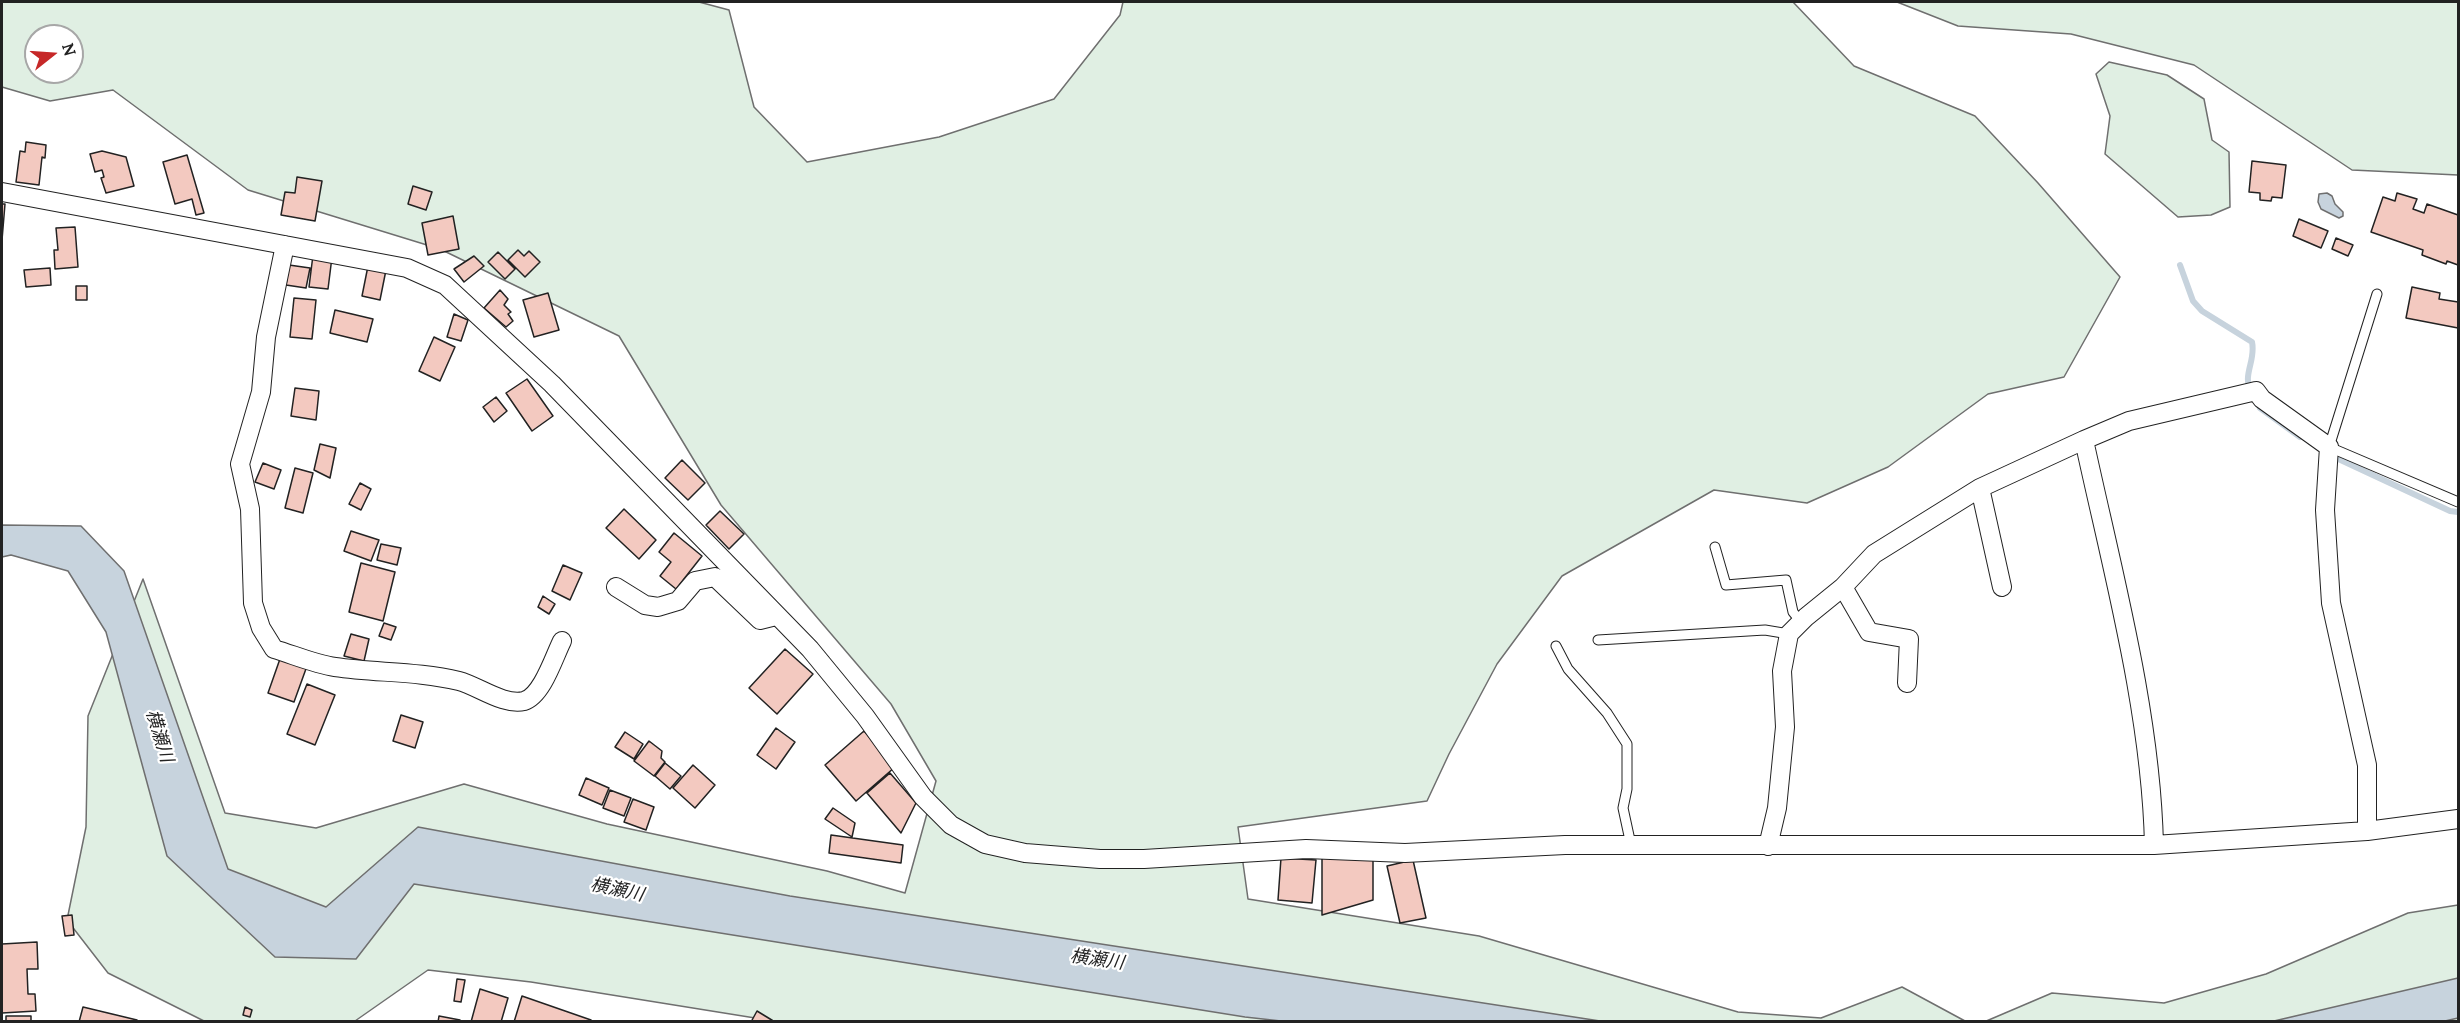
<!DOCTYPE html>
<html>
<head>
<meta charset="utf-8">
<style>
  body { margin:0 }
  #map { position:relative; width:2460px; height:1023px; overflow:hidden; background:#fff; font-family:Lora,serif }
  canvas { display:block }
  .frame { position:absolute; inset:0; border:3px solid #222; pointer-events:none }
  .north { position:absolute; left:24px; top:24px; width:60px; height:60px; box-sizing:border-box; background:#fff; border:2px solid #a7a7a7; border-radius:50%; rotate:73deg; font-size:16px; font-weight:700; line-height:24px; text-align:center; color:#222 }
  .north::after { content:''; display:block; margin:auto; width:21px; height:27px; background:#c62828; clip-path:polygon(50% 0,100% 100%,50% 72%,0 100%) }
</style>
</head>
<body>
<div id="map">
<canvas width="2460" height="1023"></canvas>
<div class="frame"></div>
<div class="north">N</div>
</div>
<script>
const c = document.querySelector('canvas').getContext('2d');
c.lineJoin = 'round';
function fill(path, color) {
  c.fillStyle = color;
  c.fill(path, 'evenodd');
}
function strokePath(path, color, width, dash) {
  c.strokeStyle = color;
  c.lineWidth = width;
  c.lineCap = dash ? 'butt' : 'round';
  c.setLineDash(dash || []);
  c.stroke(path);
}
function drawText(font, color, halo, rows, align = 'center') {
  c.font = font + ' Lora,"Noto Sans JP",serif';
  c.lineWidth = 4.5;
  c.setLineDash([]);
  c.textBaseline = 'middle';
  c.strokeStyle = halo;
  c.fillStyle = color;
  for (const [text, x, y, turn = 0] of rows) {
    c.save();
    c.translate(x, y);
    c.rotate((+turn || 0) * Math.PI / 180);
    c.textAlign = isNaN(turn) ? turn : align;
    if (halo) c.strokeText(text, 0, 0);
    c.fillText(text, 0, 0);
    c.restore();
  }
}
const green = new Path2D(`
  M2,2H699L729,10L754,107L807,162L939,137L1054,99L1120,15L1123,2H1793L1854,66L1975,116L2038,183L2120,277L2064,377L1988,394L1888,467L1807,503L1714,490L1562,576L1497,664L1449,754L1427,801L1238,827L1248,899L1479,936L1738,1012L1821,1018L1902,987L1965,1021L780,1022L531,982L428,970L355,1021L206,1022L108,973L67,920L86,827L88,716L143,579L225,813L316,828L464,784L607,824L827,871L905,893L936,781L891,704L721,505L619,336L440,249L248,190L113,90L50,101L2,87ZM36,36H72V72H36Z
  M1897,2H2458V175L2352,170L2194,65L2071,34L1958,26Z
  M2109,62L2167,75L2204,99L2212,140L2229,152L2230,207L2211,215L2178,217L2105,154L2110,116L2096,74Z
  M2458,905V1021L1984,1022L2052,993L2164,1003L2266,974L2408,913Z`);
fill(green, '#e0efe3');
strokePath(green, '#6f6f6f', 1.5);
const water = new Path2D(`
  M2327,193L2332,196L2335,204L2343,212V216L2339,218L2321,209L2318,202L2319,194Z
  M2,525L81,526L124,571L228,869L326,907L418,827L790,896L1600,1021L1290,1022L1245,1017L414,884L356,959L275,957L167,856L106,632L68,571L11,555L2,557Z
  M2458,978V1018L2445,1021H2274Z`);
fill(water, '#c7d3dd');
strokePath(water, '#6f6f6f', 1.5);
strokePath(new Path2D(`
  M2180,265L2193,301L2202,311L2252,342C2256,360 2243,373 2250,391
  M2260,408L2300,437
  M2332,456L2450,511L2458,512`), '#c7d3dd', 6);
const building = new Path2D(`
  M26,142L46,145L45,158L42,157L39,185L16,182L20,151L25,152Z
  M102,151L126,157L134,186L106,193L101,178L104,177L102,170L95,172L90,154Z
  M187,155L204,213L196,215L192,199L175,204L163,162Z
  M2252,161L2286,165L2282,198L2272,197L2271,201L2260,200V193L2249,192Z
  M297,177L322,181L315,221L281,215L285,192L295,193Z
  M413,186L432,192L426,210L408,204Z
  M2397,193L2417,199L2413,209L2424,213L2427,204L2458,215V265L2447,261L2446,264L2422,255L2423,250L2371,232L2383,197L2395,201Z
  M2,204H5L2,240Z
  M453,216L459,249L428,255L422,223Z
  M2299,219L2328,231L2321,248L2293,236Z
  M75,227L78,267L55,269L54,250H58L56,228Z
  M2336,238L2353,245L2348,256L2332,249Z
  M518,250L524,256L529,251L540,262L525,277L508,260Z
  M498,252L515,269L505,279L488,262Z
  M313,255L332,257L328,289L309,287Z
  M474,256L484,266L464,282L454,269Z
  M289,265L310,268L306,288L286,285Z
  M368,266L386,270L380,300L362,296Z
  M50,268L51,285L26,287L24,270Z
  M76,286H87V300H76Z
  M2412,287L2440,293L2439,299L2458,302V328L2406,318Z
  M500,290L508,299L504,305L511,312L508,314L513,321L506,327L484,308Z
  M548,293L559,330L534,337L523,300Z
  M294,298L316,300L312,339L290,337Z
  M335,310L373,319L367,342L330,333Z
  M454,314L468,320L461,341L447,337Z
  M434,337L455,347L440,381L419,371Z
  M527,379L553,416L532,431L506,393Z
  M295,388L319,391L316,420L291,416Z
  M496,397L507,411L494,422L483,407Z
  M320,444L336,448L330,478L314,470Z
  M682,460L705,483L688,500L665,478Z
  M263,463L281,470L274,489L255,482Z
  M295,468L313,473L303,513L285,508Z
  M360,483L371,489L361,510L349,504Z
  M624,509L656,540L639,559L606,528Z
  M720,511L744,534L729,549L706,525Z
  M351,531L379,540L371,561L344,551Z
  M674,533L702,556L676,589L660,576L671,562L659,552Z
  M381,544L401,548L397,565L377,560Z
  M361,563L395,572L383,621L349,612Z
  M563,565L582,573L570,600L552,591Z
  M543,596L555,604L549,614L538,607Z
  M384,623L396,627L391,640L379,636Z
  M351,634L369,639L364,661L344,656Z
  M785,649L813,674L777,714L749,688Z
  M281,656L307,666L294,702L268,693Z
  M307,684L335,695L315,745L287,734Z
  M401,715L423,722L415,748L393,741Z
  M776,728L795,742L776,769L757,755Z
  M864,731L895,767L856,801L825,765Z
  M625,732L643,744L634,759L615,747Z
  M649,741L662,751L661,758L665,762L654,776L634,761Z
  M665,763L681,776L670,789L655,776Z
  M693,765L715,785L695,808L673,788Z
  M890,773L916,803L901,833L867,793Z
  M586,778L609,788L602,805L579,795Z
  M610,790L631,798L624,816L603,808Z
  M633,799L654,807L646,830L624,822Z
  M833,808L855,823L852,837L825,819Z
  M831,835L903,845L901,863L829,853Z
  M1322,857H1373V900L1322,915Z
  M1281,858L1316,860L1312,903L1278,900Z
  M1413,860L1426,918L1400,923L1387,866Z
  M72,915L74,935L65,936L62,916Z
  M37,942L38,969H27L28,994H35L36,1011L2,1013V944Z
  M457,979L465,980L461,1002L454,1001Z
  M480,989L508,998L501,1022H471Z
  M522,996L591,1020L590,1022H514Z
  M83,1007L137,1020L136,1022H79Z
  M245,1007L252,1010L250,1017L243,1015Z
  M757,1011L775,1022H751Z
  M6,1016H31V1022H6Z
  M439,1016L460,1020V1022H438Z`);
fill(building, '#f3c9c0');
strokePath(building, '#222', 1.5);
const service = new Path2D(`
  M2377,294L2329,447L2458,502
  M1715,547L1726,585L1786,580L1793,612L1801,622
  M1598,640L1765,630L1789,634
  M1556,646L1568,669L1607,713L1627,744V789L1623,808L1631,845`);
const minor = new Path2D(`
  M2,192L407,268L445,285L552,384L810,649L865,716L923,797L951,825L985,844L1025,853L1100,859H1144L1306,849L1405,853L1565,845H2154L2367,831L2458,819
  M285,245L266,337L261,392L240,464L250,509L253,603L261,628L274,649C294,655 315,664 335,667C376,673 418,671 459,681C478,686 504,706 524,701C542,696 554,657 562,641
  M2084,440C2112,570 2151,711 2154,845
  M1980,488L2002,587
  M616,587L645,605L658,607L678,601L695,581L715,577L760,620L776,616
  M1843,587L1869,632L1909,639L1907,683
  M1768,846L1777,808L1785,727L1782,671L1789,634L1806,617L1843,587L1874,554L1980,488L2084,440L2129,421L2256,391L2262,399L2329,447L2325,510L2331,603L2367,765V831`);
strokePath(service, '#222', 11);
strokePath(minor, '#222', 20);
strokePath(service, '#fff', 9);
strokePath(minor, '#fff', 18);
drawText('italic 18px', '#222', '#fff', [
  ["横瀬川",159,736,73],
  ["横瀬川",617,890,12],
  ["横瀬川",1097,960,8]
]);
</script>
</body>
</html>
